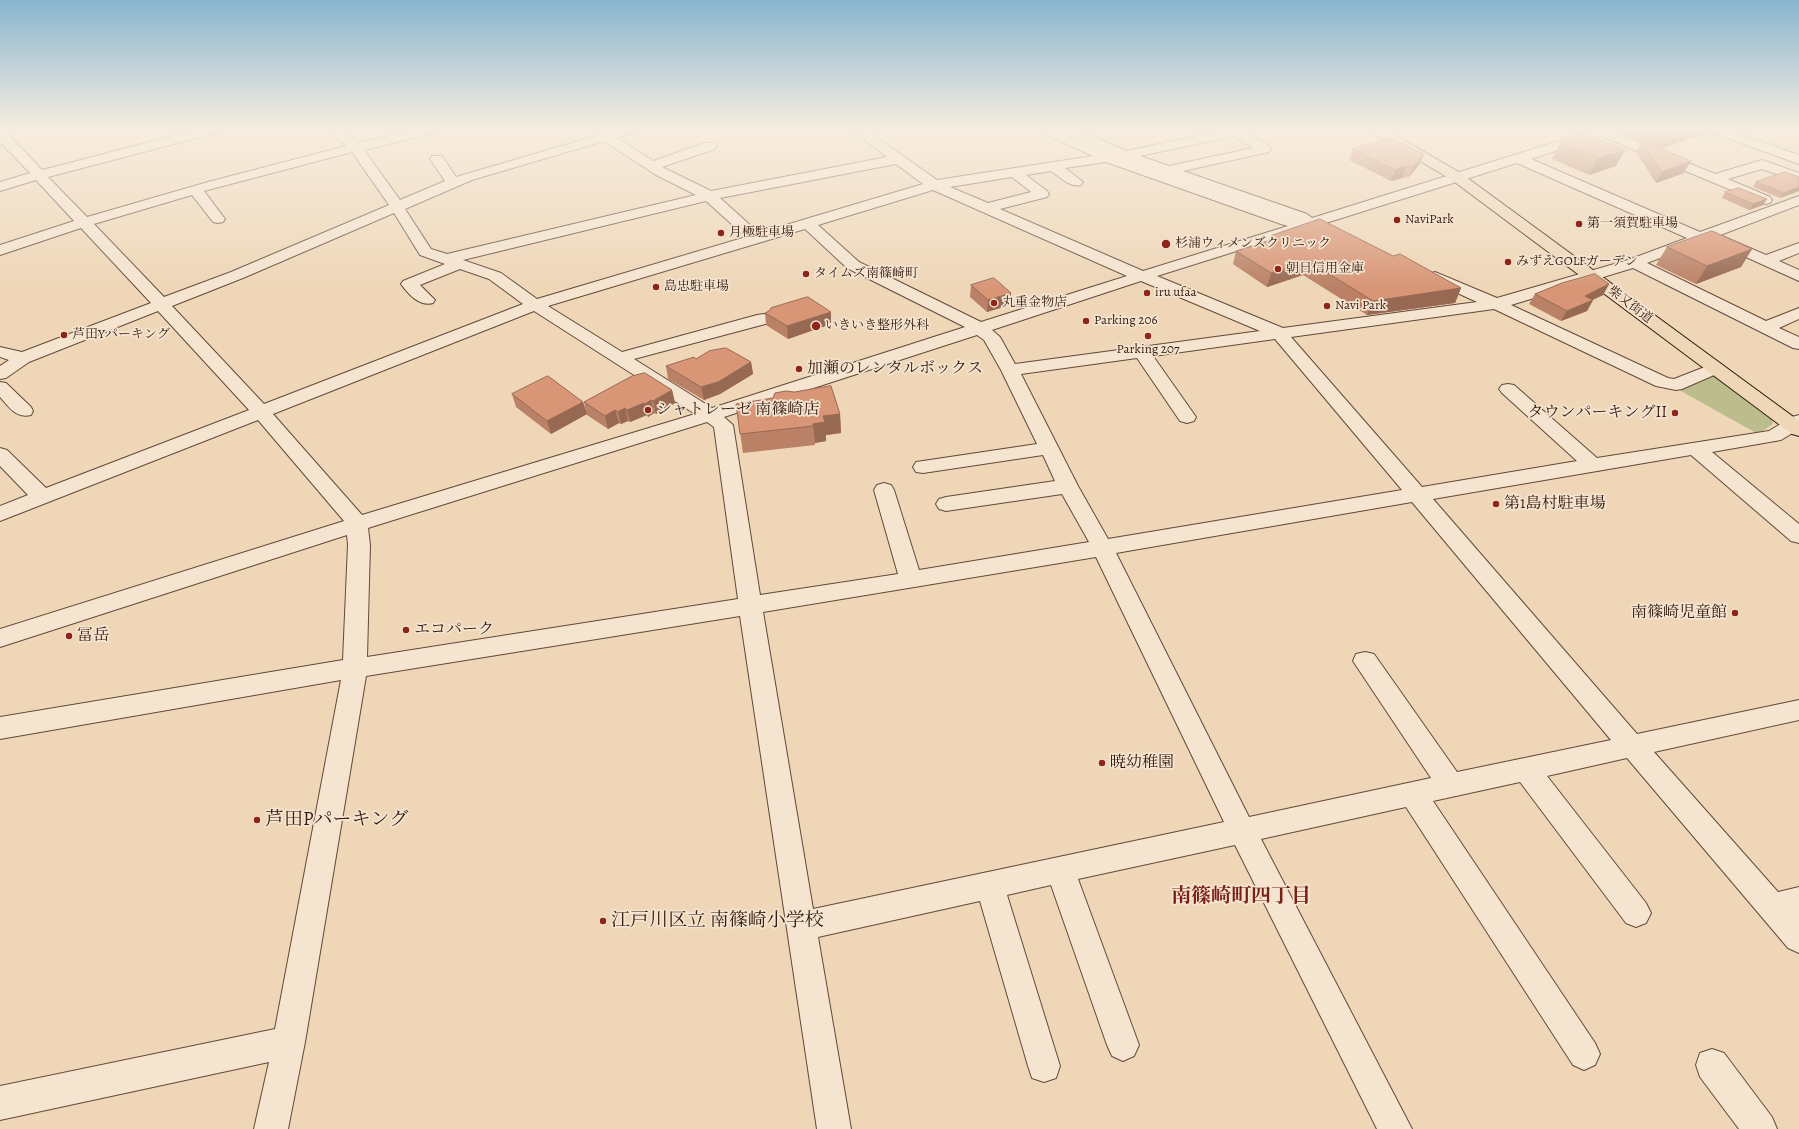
<!DOCTYPE html>
<html>
<head>
<meta charset="utf-8">
<style>
  body { margin:0 }
  canvas { display:block; background:#eed6b7 }
</style>
</head>
<body>
<canvas width="1799" height="1129"></canvas>
<script>
const c = document.querySelector('canvas').getContext('2d');
c.lineJoin = 'round';
function fill(path, color) {
  c.fillStyle = color;
  c.fill(path, 'evenodd');
}
function strokePath(path, color, width, dash) {
  c.strokeStyle = color;
  c.lineWidth = width;
  c.lineCap = dash ? 'butt' : 'round';
  c.setLineDash(dash || []);
  c.stroke(path);
}
function drawText(font, color, halo, rows, align = 'center') {
  c.font = font + ' Alegreya,"Noto Serif JP",serif';
  c.lineWidth = 3.5;
  c.setLineDash([]);
  c.textBaseline = 'middle';
  c.strokeStyle = halo;
  c.fillStyle = color;
  for (const [text, x, y, turn = 0] of rows) {
    c.save();
    c.translate(x, y);
    c.rotate((+turn || 0) * Math.PI / 180);
    c.textAlign = isNaN(turn) ? turn : align;
    if (halo) c.strokeText(text, 0, 0);
    c.fillText(text, 0, 0);
    c.restore();
  }
}
fill(new Path2D(`
  M1713,375L1772,420L1773,424L1758,434L1679,390Z`), '#bcbd8c');
strokePath(new Path2D(`
  M1058,130L1072,136`), '#71796e', 4.5);
const minor = new Path2D(`
  M0,130L5,131L42,170L197,130H217L216,133L48,177L87,217L208,182L346,146L329,130H343L358,143L413,130H435L434,133L364,150L400,200L445,181L430,159L432,156H442L456,177L596,136L593,132L594,130H604L608,132L616,130H635L634,133L617,138L653,161L705,143H715L717,146L715,149L662,167L711,191L887,157L852,130H866L937,180L1093,156L1043,133L1042,130H1058L1109,153L1064,133L1063,130H1079L1126,151L1226,130H1249L1248,133L1269,146L1271,149L1269,152L1183,171L1307,214L1312,218L1591,131L1590,130H1614L1613,132L1715,174L1762,160L1799,173V182L1762,169L1728,179L1770,197L1772,200L1770,203L1765,204L1601,136L1531,159L1700,232L1799,196V205L1647,263L1766,321L1799,308V319L1779,328L1799,337V349L1793,348L1633,268L1511,305L1668,378L1674,379L1715,363L1721,364L1724,368L1721,372L1682,389L1676,390L1656,386L1494,309L1291,337L1422,487L1577,461L1502,393L1499,389L1502,385L1508,384L1514,385L1597,458L1769,431L1792,417L1799,415V429L1781,440L1712,452L1799,524V543L1791,541L1691,455L1433,499L1637,734L1799,700V720L1654,752L1778,892L1799,887V953L1788,948L1627,758L1547,776L1646,903L1651,913L1646,923L1636,927L1626,923L1520,782L1433,801L1595,1043L1600,1054L1595,1065L1584,1070L1573,1065L1406,807L1261,839L1412,1129H1377L1235,845L1078,879L1139,1045L1134,1056L1123,1061L1112,1056L1107,1045L1051,885L1007,895L1060,1066L1056,1078L1044,1082L1032,1078L1028,1066L980,901L818,937L851,1129H817L740,616L366,676L305,1042L288,1129H254L269,1062L0,1120V1086L275,1029L341,680L0,739V717L343,660L348,545L347,535L0,647V629L344,521L258,420L0,521V506L28,495L0,466V448L7,450L46,488L249,410L158,311L29,362L6,378L0,379V366L9,360L0,357V347L22,352L151,303L81,228L0,255V245L74,221L36,180L0,191V182L30,173L0,142ZM1234,136L1253,148L1169,166L1140,156ZM604,141L656,175L696,195L447,254L431,249L405,209L472,180ZM352,152L389,205L231,272L164,297L94,224L192,195L213,222L218,223L223,222L225,219L204,191ZM1106,162L1281,224L1288,226L1143,271L1000,209L1047,197L1049,194L1047,191L1026,175L1051,171C1060,177 1070,188 1081,185L1083,182L1065,168ZM1517,163L1687,238L1628,260L1497,298L1435,272L1429,274L1427,277L1429,280L1477,302L1283,328L1157,276ZM896,164L923,184L759,233L720,198ZM1012,177L1031,192L988,203L950,187ZM933,190L1127,276L981,322L859,262L818,225ZM706,201L746,237L537,299L501,273L463,260ZM394,213L420,255L445,264L403,281L401,284C408,294 420,307 433,303L435,300L420,285L460,269L489,279L523,304L264,404L172,306L243,278ZM805,229L847,268L965,327L712,408L634,359L769,323L771,319L769,315L763,314L757,315L622,352L548,306ZM1141,281L1260,331L1015,364L1000,337L992,330ZM534,311L695,414L362,515L273,414ZM977,335L984,340L1001,370L1037,444L923,461L916,462L913,467L916,472L923,473L1043,455L1055,481L946,497L939,499L936,504L939,509L946,511L1062,494L1089,542L919,570L894,490L891,485L884,483L877,485L874,490L898,574L760,595L733,425L724,417ZM1275,339L1402,490L1108,539L1078,486L1021,374L1137,358L1180,421L1187,423L1194,421L1196,417L1153,356ZM707,422L714,427L738,599L367,657L370,545L368,528ZM1412,502L1611,740L1457,772L1374,654L1365,652L1356,654L1353,661L1431,778L1249,817L1116,553ZM1096,557L1224,822L813,909L763,612Z
  M1712,130H1729L1799,155V164L1713,133Z
  M1722,236L1766,255L1799,243V253L1779,261L1799,270V281L1717,244L1714,241L1717,238Z
  M0,382L6,383L31,407L33,411L31,415C16,419 9,407 0,397Z
  M1712,1049L1724,1053L1772,1117L1777,1129H1739L1700,1077L1696,1065L1700,1053Z`);
const major = new Path2D(`
  M1372,130H1387L1462,174L1799,421V436L1792,434L1452,180L1373,133Z`);
strokePath(minor, '#634939', 2);
strokePath(major, '#351a0f', 2);
fill(minor, '#f4e4d0');
fill(major, '#eed6b7');
fill(new Path2D(`
  M1628,130H1712L1711,131L1660,149L1684,173L1656,183L1636,152L1641,142L1625,135Z
  M1560,143L1616,166L1589,175L1552,159Z
  M1353,149L1424,154L1419,165L1409,177L1402,178L1391,181L1349,160Z
  M1799,177V191L1780,198L1753,187L1756,182Z
  M1725,192L1767,199L1763,205L1749,210L1722,198Z
  M1271,236L1393,256L1461,288L1455,303L1367,315L1303,275L1267,287L1233,264L1236,251L1269,240Z
  M1667,247L1752,249L1741,267L1696,284L1656,265Z
  M1609,284L1603,295L1593,300L1587,311L1561,321L1529,304L1535,294Z
  M971,285L1010,305L987,312L970,297Z
  M769,311L831,312V324L788,339L766,325L765,313Z
  M696,359L751,362L753,374L720,394L704,400L668,379L666,366Z
  M672,390L675,403L656,414L654,413L648,417L647,415L630,422L628,421L621,424L619,423L608,429L587,415L584,402Z
  M512,394L583,402L587,414L551,434L516,407Z
  M773,398L840,414L841,433L826,435V441L815,443V445L743,453L736,404Z`), '#ba8166');
fill(new Path2D(`
  M1676,130H1712L1711,131L1659,149L1668,133Z
  M1625,150L1616,166L1589,175L1598,158Z
  M1424,154L1419,165L1409,177L1413,166Z
  M1691,161L1684,173L1656,183L1662,172Z
  M1406,166L1402,178L1391,181L1395,170Z
  M1799,187V191L1780,198L1784,193Z
  M1767,199L1763,205L1749,210L1753,204Z
  M1752,249L1741,267L1696,284L1707,266Z
  M1308,261L1303,275L1267,287L1271,273Z
  M1609,284L1603,295L1585,303L1593,300L1587,311L1561,321L1567,311L1585,296Z
  M1461,288L1455,303L1367,315L1373,301Z
  M1011,293L1010,305L987,312L988,300Z
  M831,312V324L788,339L787,326Z
  M751,362L753,374L720,394L704,400L701,387Z
  M672,390L675,403L656,414L653,401Z
  M651,400L654,413L648,417L645,404Z
  M583,402L587,414L551,434L547,421Z
  M644,403L647,415L630,422L627,410Z
  M625,408L628,421L621,424L618,412Z
  M615,410L619,423L608,429L605,416Z
  M840,414L841,433L826,435V441L815,443L813,424L823,416Z`), '#976953');
const building = new Path2D(`
  M1660,130H1676L1668,133Z
  M1586,134L1625,150L1598,158L1560,143Z
  M1390,138L1424,154L1413,166H1406L1395,170L1353,149Z
  M1642,141L1691,161L1662,172Z
  M1785,172L1799,177V187L1784,193L1756,182Z
  M1739,188L1767,199L1753,204L1725,192Z
  M1320,219L1393,256L1400,254L1461,288L1373,301L1308,261L1271,273L1236,251L1275,239L1271,236Z
  M1712,231L1752,249L1707,266L1667,247Z
  M1595,274L1609,284L1585,296L1593,300L1567,311L1535,294L1562,283Z
  M994,278L1011,293L988,300L971,285Z
  M808,297L831,312L787,326L765,313L769,311L771,308Z
  M726,348L751,362L718,382L701,387L666,366L694,357L696,359L709,351Z
  M645,373L672,390L653,401L651,400L645,404L644,403L627,410L625,408L618,412L615,410L605,416L584,402L632,376Z
  M548,376L583,402L547,421L512,394Z
  M831,386L840,414L823,416L825,422L813,424V426L740,434L736,404L773,398L775,393L786,391L794,392Z`);
fill(building, '#d89677');
strokePath(building, '#976953', 1);
const sky = c.createLinearGradient(0, 0, 0, 288);
sky.addColorStop(0, '#88b6d0');
sky.addColorStop(0.45, '#f7eddf');
sky.addColorStop(1, '#f7eddf00');
c.fillStyle = sky;
c.fillRect(0, 0, 1799, 288);
for (const [x, y, r, color] of [
  [1397,220,4,"#8f2418"],
  [1579,224,4,"#8f2418"],
  [721,233,4,"#8f2418"],
  [1166,244,5,"#8f2418"],
  [1508,262,4,"#8f2418"],
  [1278,269,4,"#8f2418"],
  [806,274,4,"#8f2418"],
  [656,287,4,"#8f2418"],
  [1147,293,4,"#8f2418"],
  [994,303,4,"#8f2418"],
  [1327,306,4,"#8f2418"],
  [1086,321,4,"#8f2418"],
  [816,326,5,"#8f2418"],
  [64,335,4,"#8f2418"],
  [1148,336,4,"#8f2418"],
  [799,369,4,"#8f2418"],
  [648,410,4,"#8f2418"],
  [1675,413,4,"#8f2418"],
  [1496,504,4,"#8f2418"],
  [1735,613,4,"#8f2418"],
  [406,630,4,"#8f2418"],
  [69,636,4,"#8f2418"],
  [1102,763,4,"#8f2418"],
  [257,820,4,"#8f2418"],
  [603,921,4,"#8f2418"]
]) {
  const dot = new Path2D();
  dot.arc(x, y, r, 0, 2 * Math.PI);
  c.fillStyle = color;
  c.fill(dot);
  strokePath(dot, '#f4e4d0', 1.5);
}
drawText('13px', '#351a0f', '#f4e4d0', [
  ["NaviPark",1405,220],
  ["第一須賀駐車場",1587,224],
  ["月極駐車場",729,233],
  ["杉浦ウィメンズクリニック",1175,244],
  ["みずえGOLFガーデン",1516,262],
  ["朝日信用金庫",1286,269],
  ["タイムズ南篠崎町",814,274],
  ["島忠駐車場",664,287],
  ["iru ufaa",1155,293],
  ["丸重金物店",1002,303],
  ["Navi Park",1335,306],
  ["Parking 206",1094,321],
  ["いきいき整形外科",825,326],
  ["芦田Yパーキング",72,335],
  ["Parking 207",1148,350,"center"]
], 'left');
drawText('13px', '#351a0f', '#f4e4d0', [
  ["柴又街道",1630,305,37]
]);
drawText('16px', '#351a0f', '#f4e4d0', [
  ["加瀬のレンタルボックス",807,369],
  ["シャトレーゼ 南篠崎店",656,410],
  ["タウンパーキングII",1667,413,"right"],
  ["第1島村駐車場",1504,504],
  ["南篠崎児童館",1727,613,"right"],
  ["エコパーク",414,630],
  ["冨岳",77,636],
  ["暁幼稚園",1110,763]
], 'left');
drawText('19px', '#351a0f', '#f4e4d0', [
  ["芦田Pパーキング",265,820],
  ["江戸川区立 南篠崎小学校",611,921]
], 'left');
drawText('bold 20px', '#7a1f14', '#f4e4d0', [
  ["南篠崎町四丁目",1241,897]
]);
</script>
</body>
</html>
